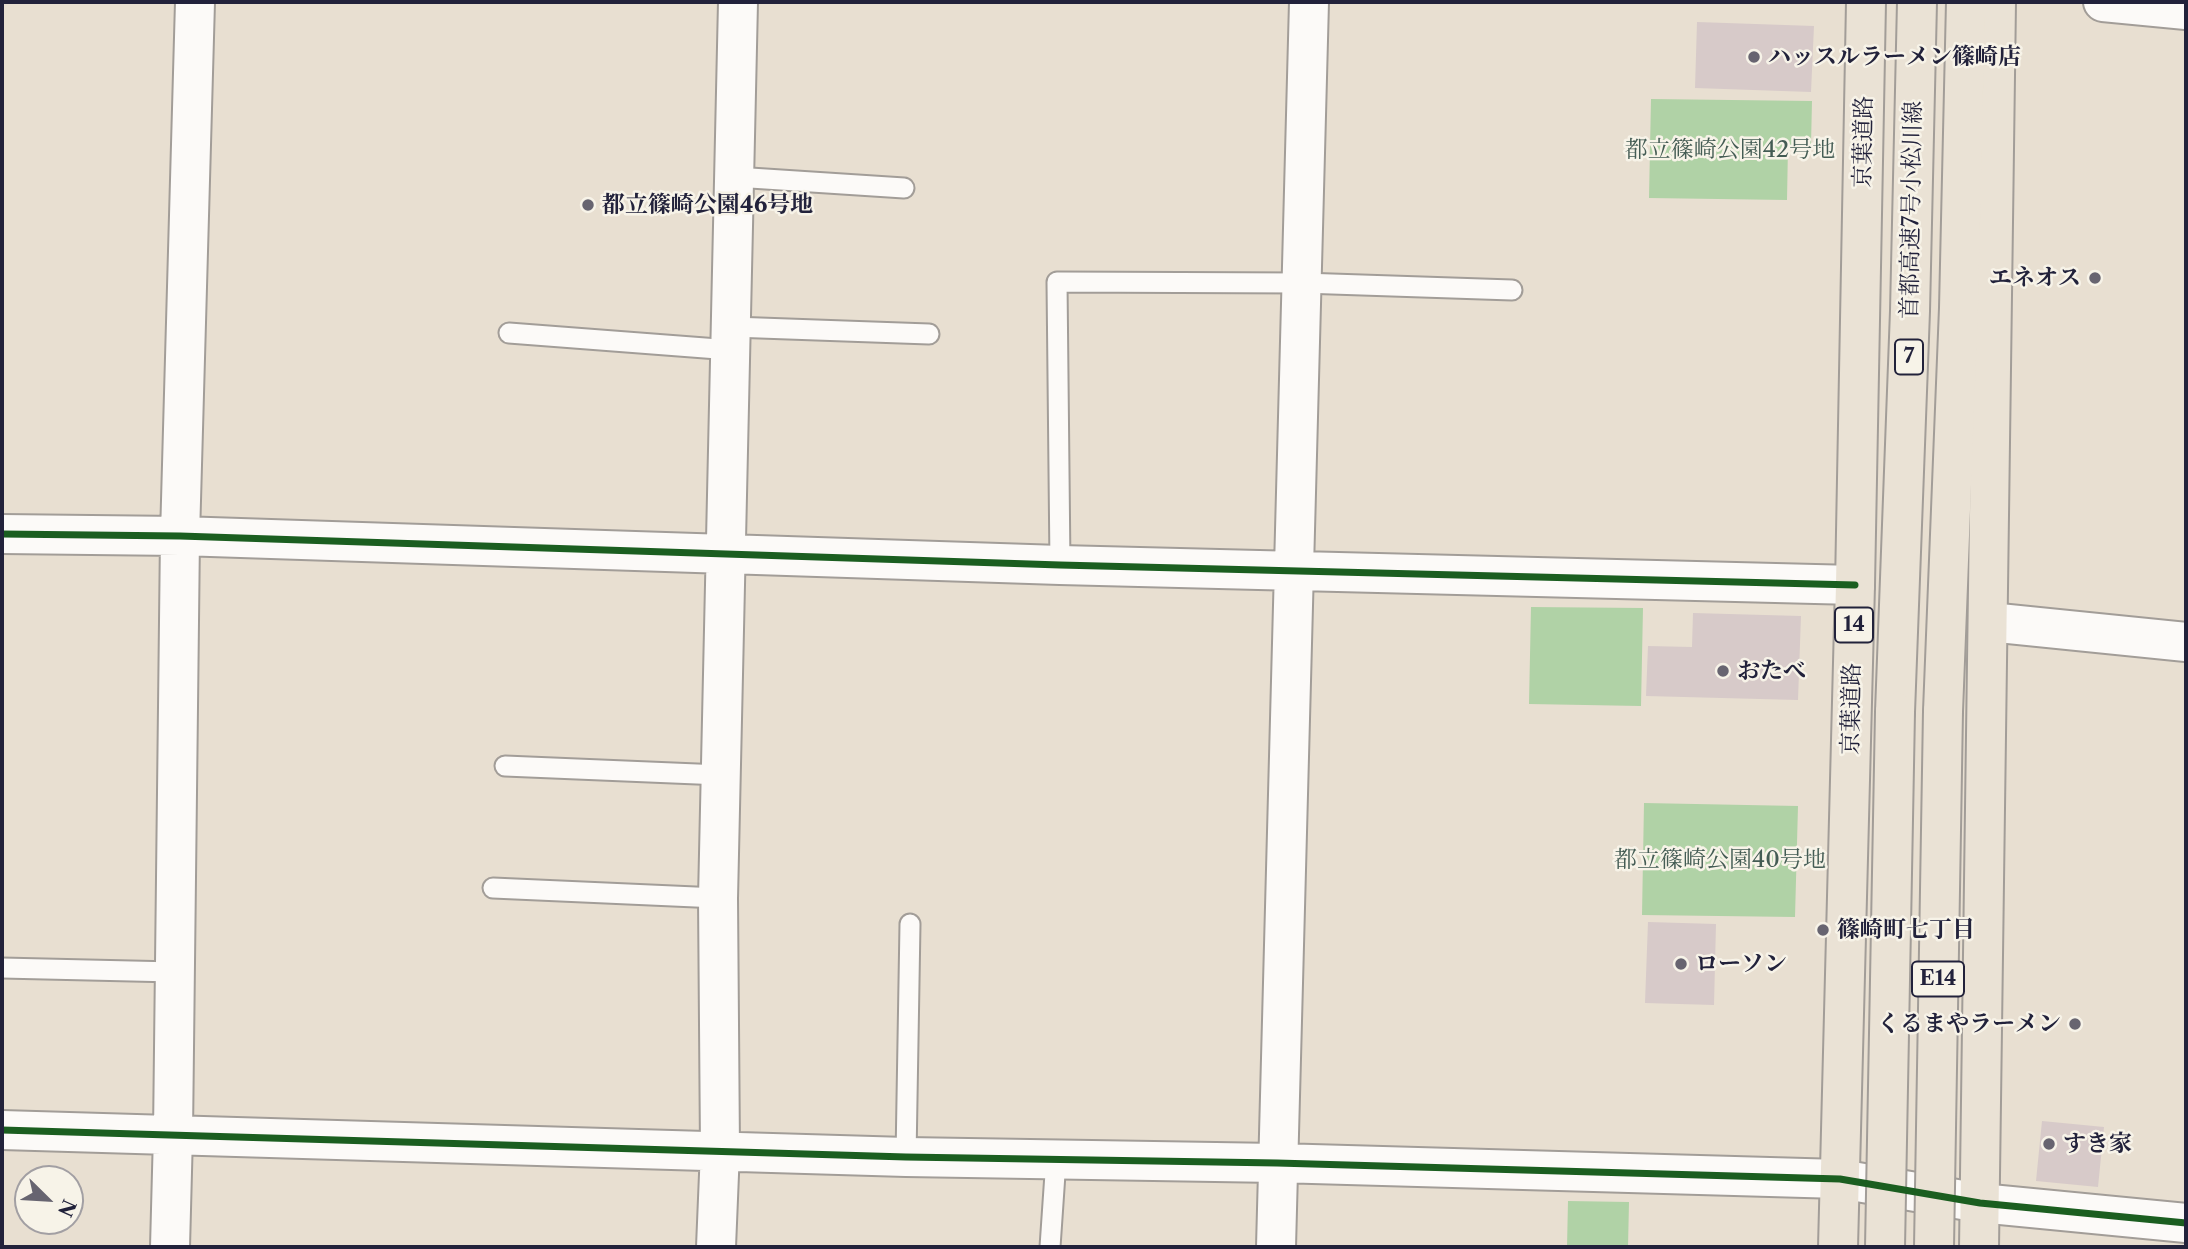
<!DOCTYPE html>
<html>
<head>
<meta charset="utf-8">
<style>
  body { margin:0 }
  #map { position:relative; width:2188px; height:1249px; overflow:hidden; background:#e8dfd1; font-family:"Libre Caslon Text",serif }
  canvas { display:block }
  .frame { position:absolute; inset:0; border:4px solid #22223b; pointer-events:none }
  .north { position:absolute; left:14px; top:1165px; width:70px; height:70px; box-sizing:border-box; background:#f7f3e8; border:2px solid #a29fa3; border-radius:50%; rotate:114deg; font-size:19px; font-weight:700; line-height:28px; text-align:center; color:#22223b }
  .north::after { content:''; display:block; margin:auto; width:24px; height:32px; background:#676470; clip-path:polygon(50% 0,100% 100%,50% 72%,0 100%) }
</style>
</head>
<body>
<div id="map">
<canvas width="2188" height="1249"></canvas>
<div class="frame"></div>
<div class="north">N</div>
</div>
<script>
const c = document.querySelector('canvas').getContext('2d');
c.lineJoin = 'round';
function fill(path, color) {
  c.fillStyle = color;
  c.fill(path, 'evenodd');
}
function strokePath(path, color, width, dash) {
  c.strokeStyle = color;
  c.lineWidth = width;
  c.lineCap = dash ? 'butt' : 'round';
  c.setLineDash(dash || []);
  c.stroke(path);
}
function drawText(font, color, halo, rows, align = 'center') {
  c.font = font + ' "Libre Caslon Text","Noto Serif JP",serif';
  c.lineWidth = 5;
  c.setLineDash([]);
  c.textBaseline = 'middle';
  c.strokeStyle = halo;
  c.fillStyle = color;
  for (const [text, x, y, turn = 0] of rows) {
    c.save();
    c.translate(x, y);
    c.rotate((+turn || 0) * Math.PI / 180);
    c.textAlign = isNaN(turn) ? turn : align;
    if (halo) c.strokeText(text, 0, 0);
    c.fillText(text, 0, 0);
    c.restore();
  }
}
fill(new Path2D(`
  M1651,99L1812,101L1811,145L1788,146L1787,200L1649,198Z
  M1531,607L1643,608L1641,706L1529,704Z
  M1644,803L1798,806L1795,917L1642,915Z
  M1568,1201L1629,1202L1628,1247H1567Z`), '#b0d2a6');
fill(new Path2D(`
  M1697,22L1814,26L1811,92L1695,88Z
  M1693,613L1801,616L1798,700L1646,696L1648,646L1692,647Z
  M1648,922L1716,924L1714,1005L1645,1003Z
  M2042,1121L2104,1127L2098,1187L2036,1181Z`), '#d7cac9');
const service = new Path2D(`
  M735,177L904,188
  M732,327L929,334
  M509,333L731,350
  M1060,565L1057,282L1302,283L1512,290
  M505,766L721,775
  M493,888L718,898
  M2,968L175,972
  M906,1157L910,924
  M1050,1247L1056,1159`);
const minor = new Path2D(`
  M2,534L180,536L1060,565L1855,585
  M1989,622L2186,642
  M2,1130L906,1157L1277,1163L1840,1179L1980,1203L2186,1223
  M170,1247L173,1134L180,536L195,2
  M716,1247L720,1150L718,898L738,2
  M1276,1247L1309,2`);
const tertiary = new Path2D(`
  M2103,2L2186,10`);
const trunk = new Path2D(`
  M1838,1247L1855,585L1866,2
  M1979,1247L1996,2`);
const motorway = new Path2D(`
  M1943,711L1959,308L1966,2
  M1895,712L1910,311L1917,2`);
strokePath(service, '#a29d98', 23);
strokePath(minor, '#a29d98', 42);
strokePath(tertiary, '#a29d98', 42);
strokePath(trunk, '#a29d98', 42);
strokePath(motorway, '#a29d98', 42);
strokePath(service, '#fcfaf8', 19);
strokePath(minor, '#fcfaf8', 38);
strokePath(tertiary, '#fcfaf8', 38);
strokePath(trunk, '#eae2d5', 38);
strokePath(motorway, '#eae2d5', 38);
const motorwayBridge = new Path2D(`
  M1885,1247L1895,712
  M1934,1247L1943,711`);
strokePath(motorwayBridge, '#a29d98', 42, []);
strokePath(motorwayBridge, '#eae2d5', 38);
strokePath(new Path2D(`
  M2,534L180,536L1060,565L1855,585
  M2,1130L906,1157L1277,1163L1840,1179L1980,1203L2186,1223`), '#1b5e20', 7);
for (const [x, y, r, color] of [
  [1754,57,7,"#676470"],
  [588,205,7,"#676470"],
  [2095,278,7,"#676470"],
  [1723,671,7,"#676470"],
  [1823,930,7,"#676470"],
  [1681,964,7,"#676470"],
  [2075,1024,7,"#676470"],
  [2049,1144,7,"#676470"]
]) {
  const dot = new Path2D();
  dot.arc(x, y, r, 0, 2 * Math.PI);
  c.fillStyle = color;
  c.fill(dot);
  strokePath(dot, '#f7f3e8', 2.5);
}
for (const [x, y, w] of [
  [1909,357,28],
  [1854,625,38],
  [1938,979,52]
]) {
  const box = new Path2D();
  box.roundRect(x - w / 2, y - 17.5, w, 35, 5);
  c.fillStyle = '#f7f3e8';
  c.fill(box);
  strokePath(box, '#22223b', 2);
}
drawText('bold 21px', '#22223b', null, [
  ["7",1909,357],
  ["14",1854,625],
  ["E14",1938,979]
]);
drawText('bold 23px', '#22223b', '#f7f3e8', [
  ["ハッスルラーメン篠崎店",1768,57],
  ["都立篠崎公園46号地",602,205],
  ["エネオス",2081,278,"right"],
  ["おたべ",1737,671],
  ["篠崎町七丁目",1837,930],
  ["ローソン",1695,964],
  ["くるまやラーメン",2061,1024,"right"],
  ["すき家",2063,1144]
], 'left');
drawText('23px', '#22223b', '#f7f3e8', [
  ["京葉道路",1864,142,-89],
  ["首都高速7号小松川線",1912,210,-89],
  ["京葉道路",1852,709,-89]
]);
drawText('23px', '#445c54', '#f7f3e8', [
  ["都立篠崎公園42号地",1730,150],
  ["都立篠崎公園40号地",1720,860]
]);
</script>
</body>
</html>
